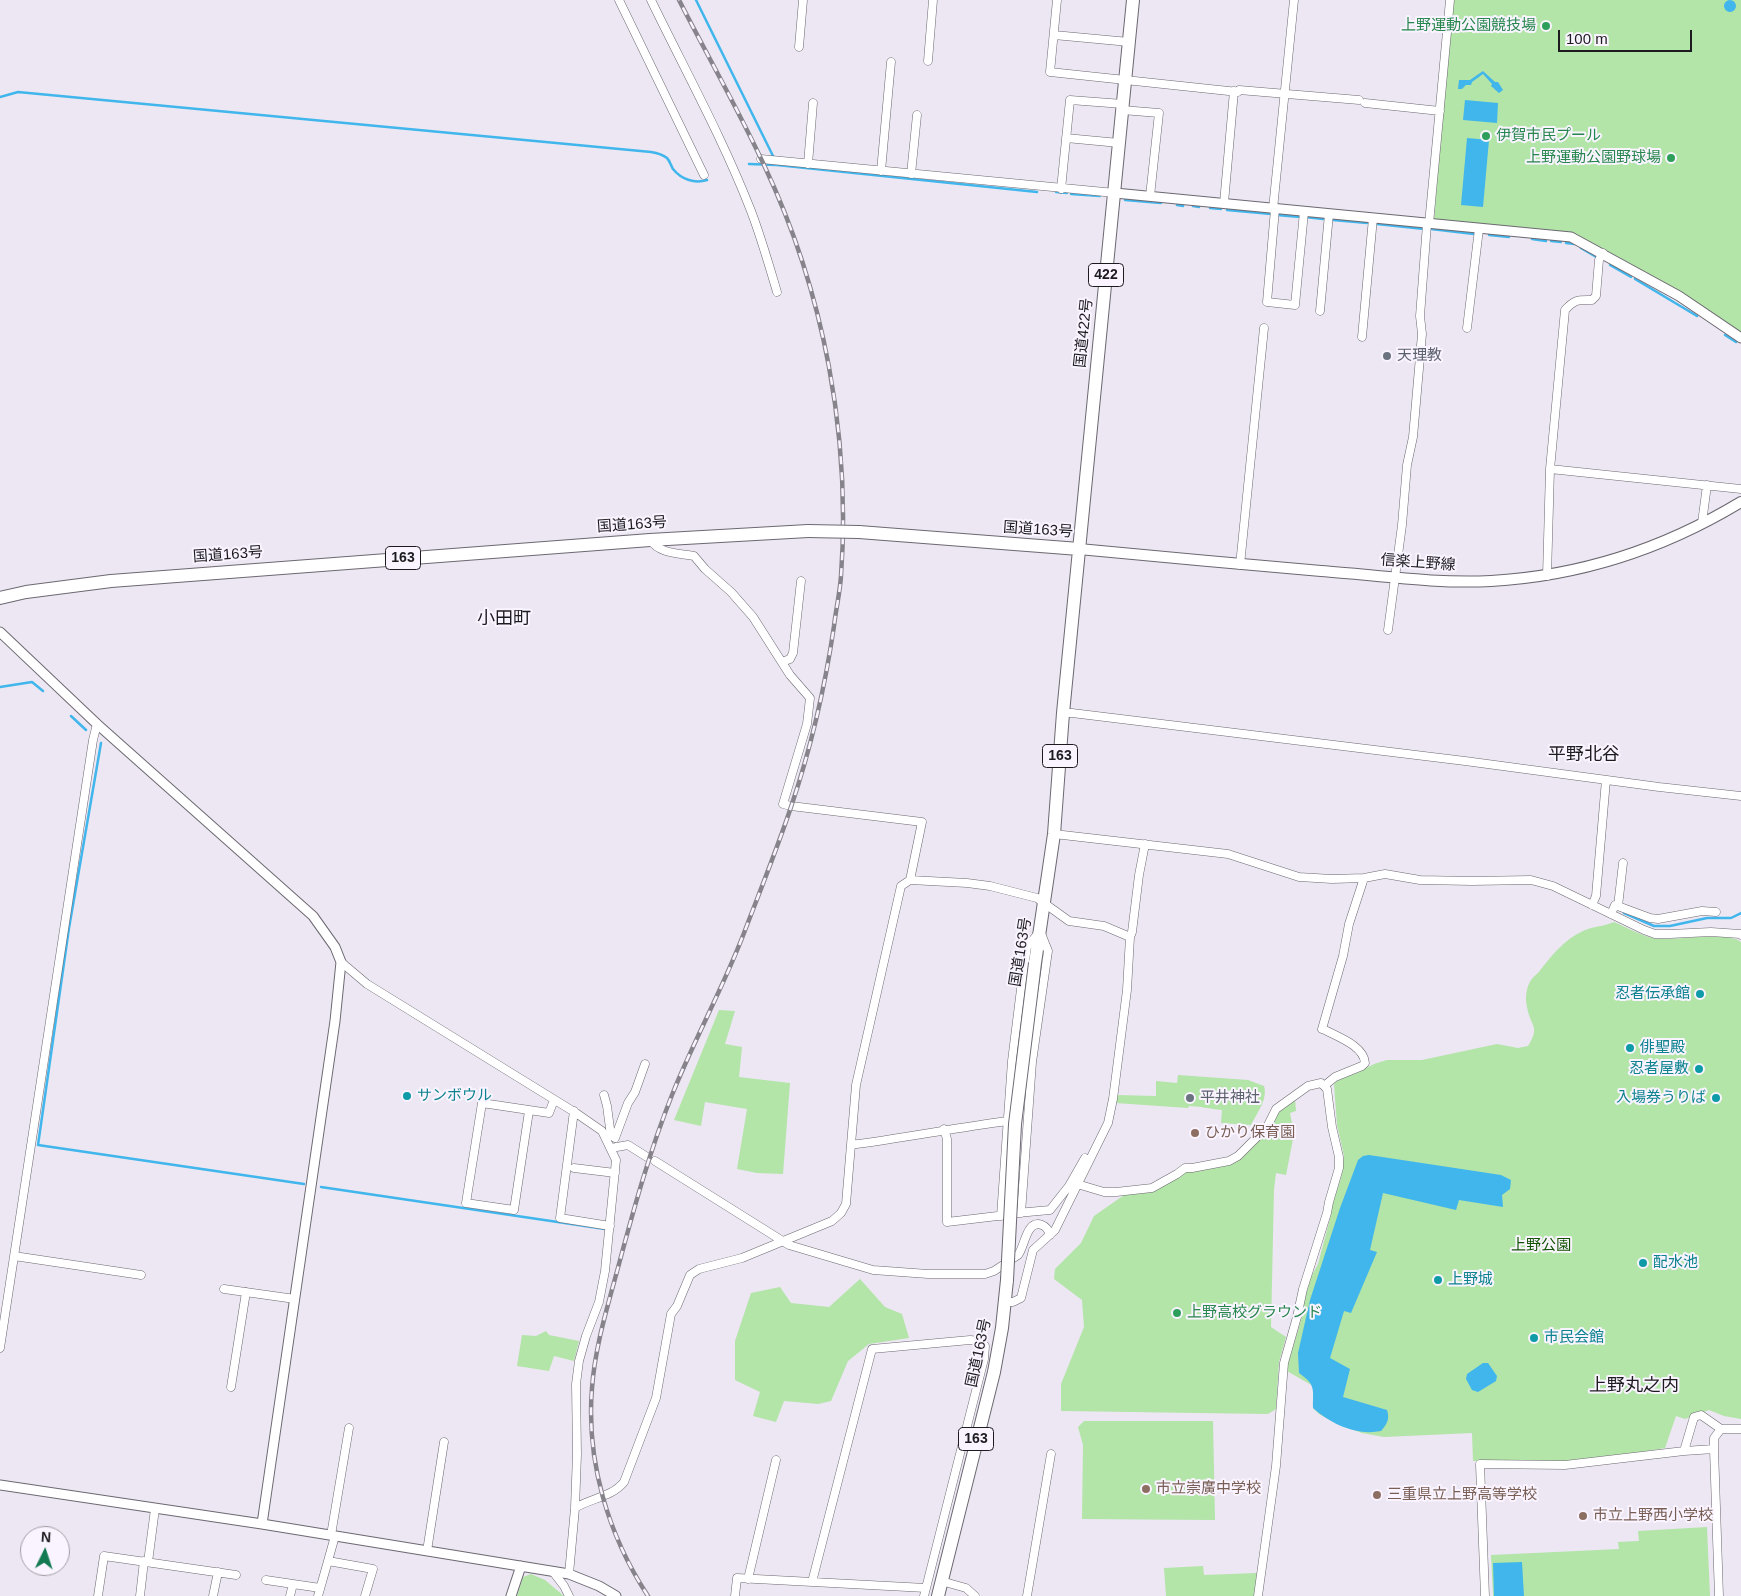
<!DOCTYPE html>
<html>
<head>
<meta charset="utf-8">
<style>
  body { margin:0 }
  #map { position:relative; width:1741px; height:1596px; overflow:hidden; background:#ece7f2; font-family:Arial,sans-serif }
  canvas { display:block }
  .north { position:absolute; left:20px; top:1526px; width:50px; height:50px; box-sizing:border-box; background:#f9f4ff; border:1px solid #a19da5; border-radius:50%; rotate:4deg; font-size:14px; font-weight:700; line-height:20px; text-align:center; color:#1d1b1f }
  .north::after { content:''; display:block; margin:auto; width:18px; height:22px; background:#147a52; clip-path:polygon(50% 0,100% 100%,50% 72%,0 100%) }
  .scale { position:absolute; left:1558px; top:30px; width:134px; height:22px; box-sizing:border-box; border:2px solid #1d1b1f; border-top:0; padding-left:6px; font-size:15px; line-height:18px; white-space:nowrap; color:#1d1b1f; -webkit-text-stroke:4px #f9f4ff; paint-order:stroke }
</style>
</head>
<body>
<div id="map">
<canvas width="1741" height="1596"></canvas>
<div class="north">N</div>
<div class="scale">100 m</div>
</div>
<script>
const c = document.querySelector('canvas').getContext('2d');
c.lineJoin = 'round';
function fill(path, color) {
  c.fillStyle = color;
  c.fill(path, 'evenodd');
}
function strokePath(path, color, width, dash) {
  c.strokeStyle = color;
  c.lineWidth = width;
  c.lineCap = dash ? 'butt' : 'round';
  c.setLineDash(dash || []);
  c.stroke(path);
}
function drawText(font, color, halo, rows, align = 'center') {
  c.font = font + ' Arial,"Noto Sans JP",sans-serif';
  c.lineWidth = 4;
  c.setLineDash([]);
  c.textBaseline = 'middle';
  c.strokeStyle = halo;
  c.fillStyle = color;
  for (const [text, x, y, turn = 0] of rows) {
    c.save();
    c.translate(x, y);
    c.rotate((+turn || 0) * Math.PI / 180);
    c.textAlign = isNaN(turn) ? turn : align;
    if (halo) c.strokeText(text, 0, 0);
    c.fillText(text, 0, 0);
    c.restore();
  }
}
fill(new Path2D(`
  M1452,0H1741V337L1580,239L1434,220Z
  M1614,922C1626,927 1640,935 1653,938C1674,942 1726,930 1741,942V1419L1724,1416L1709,1410L1685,1419L1676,1416L1665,1448L1600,1459L1565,1461H1473L1472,1433L1384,1437L1362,1433L1337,1424L1319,1414L1313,1408V1386L1287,1371L1288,1364L1302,1317L1304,1301L1311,1277L1318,1264L1331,1215L1332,1204L1341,1178L1344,1156L1337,1125L1334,1084L1338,1080L1359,1072L1374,1064L1387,1060H1422L1497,1044L1518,1048L1528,1046C1541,1026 1530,1026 1527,1007C1525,998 1526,988 1531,980C1533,977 1536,975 1539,972C1552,955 1566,937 1588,929C1597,926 1605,926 1614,922Z
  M719,1010L735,1011L725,1044L742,1047L739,1077L790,1083L783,1174L757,1173L737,1169L747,1109L705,1102L701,1126L674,1120Z
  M1178,1075L1248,1080L1264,1086C1268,1099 1257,1113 1251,1125L1221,1123L1222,1110C1210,1109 1199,1106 1189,1106L1188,1108L1116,1103L1117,1095L1156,1096V1081L1177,1083Z
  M1295,1099L1296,1111L1290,1113L1294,1134L1286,1175L1276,1173L1274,1189L1271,1327L1286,1337L1279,1362L1276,1409L1268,1414L1061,1411V1384L1084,1327L1082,1300L1054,1279L1055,1269L1081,1243L1094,1216L1127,1193L1185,1171L1228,1164L1279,1111Z
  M860,1279L885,1307L902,1314L909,1338L869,1344L848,1361L831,1401L818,1404L784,1401L776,1422L753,1416L760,1392L735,1380V1341L751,1293L780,1287L791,1303L829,1307Z
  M546,1331L549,1335L579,1341L574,1361L554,1356L549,1371L517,1366L522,1335L536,1336Z
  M1084,1421H1213L1215,1520L1082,1519L1083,1445L1078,1427Z
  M1707,1527L1710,1596H1493L1491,1555L1619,1549L1618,1542L1639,1541L1638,1531Z
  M1203,1566L1204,1575L1257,1573L1255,1596H1166L1164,1568Z
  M531,1574L545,1580L564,1596H517L523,1577Z`), '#b3e4a8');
fill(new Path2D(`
  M1724 6a6 6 0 1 1 12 0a6 6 0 1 1-12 0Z
  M1483,71L1495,82H1498L1503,90L1499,93L1491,86L1492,84L1483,74L1472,82L1471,85H1466L1462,89H1458L1459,80H1470Z
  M1465,100L1498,103L1497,123L1463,120Z
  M1467,138L1489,140L1483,207L1461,205Z
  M1369,1155L1501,1175L1511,1180L1510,1189L1502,1195L1503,1207L1459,1200L1456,1210L1383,1193L1370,1250L1377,1252L1351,1313L1344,1311L1330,1358L1350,1369L1343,1397L1387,1410C1390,1419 1387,1424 1381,1431C1357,1436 1331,1424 1313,1408C1313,1389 1316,1385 1299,1373L1298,1353L1310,1300L1340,1208L1358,1160L1363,1156Z
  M1483,1363H1488L1497,1376L1496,1381L1478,1392L1472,1390L1466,1379L1467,1374Z
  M1522,1562L1524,1596H1494L1493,1563Z`), '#40b6ec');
strokePath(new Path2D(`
  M696,0L774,158
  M0,97L18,92L651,152C657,153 662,154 667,158C670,161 671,166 673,169C681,179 694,184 707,180
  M749,164L777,165L1037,192
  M1056,192L1067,193
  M1071,194L1100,196
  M1125,200L1161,203
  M1177,205L1183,206
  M1193,206L1199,207
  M1210,208L1221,209
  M1227,210L1271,214
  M1277,215L1300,217
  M1305,217L1323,219
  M1333,220L1367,223
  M1377,224L1424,229
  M1431,229L1474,234
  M1489,235L1509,237
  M1532,239L1546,241
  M1551,241L1561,242
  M1566,243L1575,244
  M1581,248L1598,258
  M1610,265L1631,277
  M1635,279L1697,316
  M1725,335L1736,342
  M0,687L32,682L43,691
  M71,716L86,730
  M101,743L69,928L38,1145L304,1184
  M1624,913L1654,926H1670L1707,918H1731L1741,913
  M321,1187L605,1229`), '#40b6ec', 2.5);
const minor = new Path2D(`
  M619,0L704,175
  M651,0C685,70 723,139 751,211C761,237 769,265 777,292
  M1057,0L1050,72L1238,92L1239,90L1359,100
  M1054,35L1129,42
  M799,47L803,0
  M928,61L933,0
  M1365,103L1440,111
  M1122,110L1159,113L1150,196
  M1066,138L1119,143
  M761,159L1115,193
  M808,164L813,103
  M881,171L891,62
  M911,174L917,115
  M1061,189L1070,100L1123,104
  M1224,203L1234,91
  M1273,209L1294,0
  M1275,209L1267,302L1295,305L1304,212
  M1429,224L1450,0
  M1320,311L1329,214
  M1467,328L1479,229
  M1362,337L1373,218
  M1550,469L1741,489
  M1702,523L1707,485
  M650,540C660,554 678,553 694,556L705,569L731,592L753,617L790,675L810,698L807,724L783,804L791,806L922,822L910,880
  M1240,565L1264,328
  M1547,576L1550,469L1565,310C1575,299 1578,300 1592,300L1596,296L1599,260L1603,253
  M1388,630L1402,525L1407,465L1413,437L1422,334L1420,316L1427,224
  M782,662L790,659L793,653L801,581
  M1063,713H1072L1465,761L1659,787L1741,796
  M1054,834L1228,854L1299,877L1332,879L1364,878L1385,874L1420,880L1472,881L1531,880L1553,886L1644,930L1655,934H1670L1711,932L1740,934L1741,935
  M1592,905L1596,896L1606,780
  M1618,906L1623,863
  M1611,914L1615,905L1650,918L1658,919L1702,911L1716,912
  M1130,937L1132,932L1139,875L1145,844
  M341,962L367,984L576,1113L602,1131L616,1160L605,1271L599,1302L586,1336L579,1361L576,1384L577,1454L575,1508L569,1574
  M1324,1086L1335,1077L1362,1066L1365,1063C1364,1046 1338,1037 1325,1030L1322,1029L1343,956L1349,924L1364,878
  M604,1095L607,1106L611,1136
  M529,1111L514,1210L466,1203L482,1103L549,1113L554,1100
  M574,1111L560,1218L610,1226
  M944,1129L947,1139V1222L1006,1215
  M615,1138L628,1103L635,1092L645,1064
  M851,1145C904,1138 955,1128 1007,1121
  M611,1148L628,1145L647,1157
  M655,1161L789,1245L873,1270L928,1274H985L994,1271L1018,1255C1025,1247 1026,1219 1042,1225C1047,1227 1048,1230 1050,1235
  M574,1168L615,1173
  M1077,1184L1104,1192H1116L1152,1188L1177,1174L1185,1168H1192L1229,1161L1238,1156L1267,1127L1276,1109L1308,1086L1321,1083L1327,1089L1332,1127L1339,1157V1168L1329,1202L1327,1213L1303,1289L1297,1317L1284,1363L1276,1466L1258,1596
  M1017,1213L1050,1210L1069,1186L1085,1158
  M1001,1216L1012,1061L1022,981L1027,947L1040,931L1048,951L1032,1062L1021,1213
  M14,1256L141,1275
  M224,1289L295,1299
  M0,1348L93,740L97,724
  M231,1387L246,1292
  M1714,1449L1719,1596
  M1684,1451L1694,1417L1701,1415L1721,1429H1741
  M575,1508C591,1498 612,1497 624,1482L656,1398L671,1314L677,1306L690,1275L699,1269L742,1258L832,1221L841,1213L846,1204L856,1085L901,886L910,880L967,883L990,886L1037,898L1069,921L1104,926L1130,937L1127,990L1113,1099L1108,1123L1055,1230L1033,1250L1021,1298L1013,1302H1006
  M331,1535L349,1428
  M427,1551L444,1442
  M328,1561L335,1536
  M148,1562L155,1509
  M554,1573L564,1586L569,1596
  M748,1579L776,1460
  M266,1580L320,1588
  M941,1581L966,1588L975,1596
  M812,1582L872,1349L970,1340L981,1341L985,1346L984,1359L924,1596
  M98,1596L104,1556L236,1575
  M140,1596L144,1561
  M213,1596L218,1572
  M290,1596L293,1584
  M318,1596L328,1561L373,1569L365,1596
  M735,1596L737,1578L926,1588
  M1027,1596L1051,1454
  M1485,1596L1480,1464L1565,1465L1684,1451L1714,1449V1438L1721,1429`);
const tertiary = new Path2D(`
  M1115,193L1571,237L1679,296L1741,338
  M0,632L97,724L313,916L335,947L341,962L335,1021L262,1524
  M0,1485L262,1524L569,1574L599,1586L616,1596
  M511,1596L521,1566`);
const secondary = new Path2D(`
  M1079,549C1160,557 1240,564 1321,571C1377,575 1435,584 1491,581C1580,576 1665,548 1741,502`);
const trunk = new Path2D(`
  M859,532L1079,549
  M0,598L26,592L111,581L650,540L808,531
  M1035,963L1054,834L1063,713L1133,0
  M938,1596L994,1372L1002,1328L1007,1280`);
strokePath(minor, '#6c6871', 9);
strokePath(tertiary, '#6c6871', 11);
strokePath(secondary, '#6c6871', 12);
strokePath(trunk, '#6c6871', 14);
strokePath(minor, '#fff', 8);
strokePath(tertiary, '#fff', 9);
strokePath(secondary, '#fff', 10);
strokePath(trunk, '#fff', 12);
const rail = new Path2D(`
  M648,1596C608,1535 586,1461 592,1388C595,1346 608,1305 619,1264C634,1208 650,1150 672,1095C694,1040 723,988 744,933C760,891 777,849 791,807C811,748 825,687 834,626C836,609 840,592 841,576C851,436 824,292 764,165C738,109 707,55 679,0`);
strokePath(rail, '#87838b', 4.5);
strokePath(rail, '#f9f4ff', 2.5, [8]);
const trunkBridge = new Path2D(`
  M808,531L859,532
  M1007,1280L1015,1124L1035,963`);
strokePath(trunkBridge, '#6c6871', 14, []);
strokePath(trunkBridge, '#fff', 12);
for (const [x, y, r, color] of [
  [1546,26,5,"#2e9e5b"],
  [1486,136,5,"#2e9e5b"],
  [1671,158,5,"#2e9e5b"],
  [1387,356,5,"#6b7280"],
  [1700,994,5,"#0f9aa8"],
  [1630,1048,5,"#0f9aa8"],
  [1699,1069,5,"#0f9aa8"],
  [407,1096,5,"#0f9aa8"],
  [1190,1098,5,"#6b7280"],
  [1716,1098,5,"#0f9aa8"],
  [1195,1133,5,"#8d6e63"],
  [1643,1263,5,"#0f9aa8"],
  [1438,1280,5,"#0f9aa8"],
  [1177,1313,5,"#2e9e5b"],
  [1534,1338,5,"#0f9aa8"],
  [1146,1489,5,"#8d6e63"],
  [1377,1495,5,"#8d6e63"],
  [1583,1516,5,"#8d6e63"]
]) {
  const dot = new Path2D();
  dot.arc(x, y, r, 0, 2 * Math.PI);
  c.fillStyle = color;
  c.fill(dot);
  strokePath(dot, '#f9f4ff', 2);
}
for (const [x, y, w] of [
  [1106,275,35],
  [403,558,35],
  [1060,756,35],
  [976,1439,35]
]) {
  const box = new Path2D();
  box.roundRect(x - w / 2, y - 11.5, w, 23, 4);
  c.fillStyle = '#f9f4ff';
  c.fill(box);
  strokePath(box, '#1d1b1f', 1);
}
drawText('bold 14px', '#1d1b1f', null, [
  ["422",1106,275],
  ["163",403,558],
  ["163",1060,756],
  ["163",976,1439]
]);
drawText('15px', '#27864d', '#f9f4ff', [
  ["上野運動公園競技場",1536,26],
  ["伊賀市民プール",1496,136,"left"],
  ["上野運動公園野球場",1661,158],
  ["上野高校グラウンド",1187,1313,"left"]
], 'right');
drawText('15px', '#1d1b1f', '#f9f4ff', [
  ["国道422号",1084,333,-84],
  ["国道163号",632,525,-4],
  ["国道163号",1038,530,4],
  ["国道163号",228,555,-4],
  ["信楽上野線",1418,563,4],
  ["国道163号",1021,952,-81],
  ["国道163号",979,1353,-78]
]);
drawText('15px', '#5b616d', '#f9f4ff', [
  ["天理教",1397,356],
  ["平井神社",1200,1098]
], 'left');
drawText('15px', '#0d838f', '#f9f4ff', [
  ["忍者伝承館",1690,994,"right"],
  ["俳聖殿",1640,1048],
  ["忍者屋敷",1689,1069,"right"],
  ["サンボウル",417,1096],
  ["入場券うりば",1706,1098,"right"],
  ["配水池",1653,1263],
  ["上野城",1448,1280],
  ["市民会館",1544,1338]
], 'left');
drawText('15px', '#785e54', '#f9f4ff', [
  ["ひかり保育園",1205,1133],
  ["市立崇廣中学校",1156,1489],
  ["三重県立上野高等学校",1387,1495],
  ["市立上野西小学校",1593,1516]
], 'left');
drawText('15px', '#125300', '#f9f4ff', [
  ["上野公園",1541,1246]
]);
drawText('18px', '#1d1b1f', '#f9f4ff', [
  ["小田町",504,619],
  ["平野北谷",1584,755],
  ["上野丸之内",1634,1386]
]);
</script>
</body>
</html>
